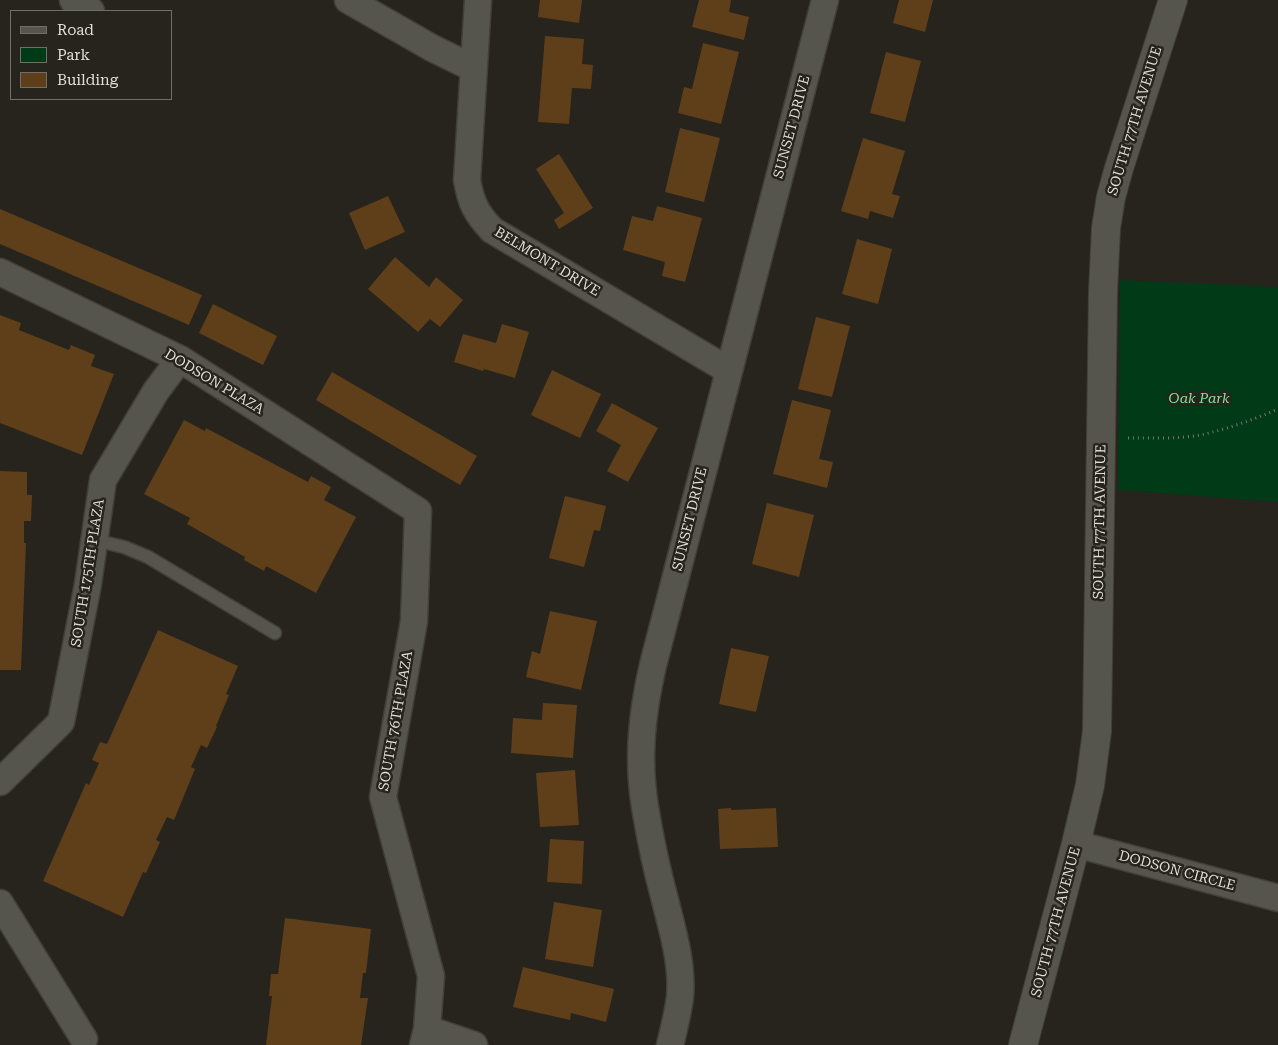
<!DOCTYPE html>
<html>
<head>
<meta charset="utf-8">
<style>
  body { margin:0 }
  #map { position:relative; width:1278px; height:1045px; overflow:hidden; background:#26241d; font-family:"Roboto Serif",serif }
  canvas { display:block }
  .legend { position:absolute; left:10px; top:10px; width:162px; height:90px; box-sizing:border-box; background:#26241d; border:1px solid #706e68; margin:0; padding:6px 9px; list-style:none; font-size:15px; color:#dfded9 }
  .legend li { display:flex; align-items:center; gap:10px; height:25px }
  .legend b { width:25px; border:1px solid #706e68 }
</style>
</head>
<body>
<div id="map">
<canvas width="1278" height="1045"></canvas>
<ul class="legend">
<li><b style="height:6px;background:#56554d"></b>Road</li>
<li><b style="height:14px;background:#013a17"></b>Park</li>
<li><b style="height:14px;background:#5f3e1a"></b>Building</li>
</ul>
</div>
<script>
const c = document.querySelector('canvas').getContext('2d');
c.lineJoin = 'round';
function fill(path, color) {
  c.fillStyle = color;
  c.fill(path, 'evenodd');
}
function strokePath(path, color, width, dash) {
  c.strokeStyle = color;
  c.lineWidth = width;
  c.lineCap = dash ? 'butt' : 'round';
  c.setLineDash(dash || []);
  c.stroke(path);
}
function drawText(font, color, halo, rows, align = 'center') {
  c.font = font + ' "Roboto Serif",serif';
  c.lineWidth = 5;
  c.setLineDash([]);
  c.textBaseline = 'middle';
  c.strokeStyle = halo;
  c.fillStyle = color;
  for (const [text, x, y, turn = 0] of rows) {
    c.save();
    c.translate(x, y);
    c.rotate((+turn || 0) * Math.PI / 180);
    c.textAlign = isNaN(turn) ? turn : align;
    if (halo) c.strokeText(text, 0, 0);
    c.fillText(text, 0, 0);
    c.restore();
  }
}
fill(new Path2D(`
  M1120,280L1278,287V502L1118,490Z`), '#013a17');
fill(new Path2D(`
  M540,0H582L579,23L538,17Z
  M699,0H731L729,12L749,17L744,40L692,27Z
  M899,0H933L925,32L893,23Z
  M545,36L584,39L582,64L593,65L591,89L572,88L569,124L538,122Z
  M703,43L739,52L721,124L678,113L684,87L692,89Z
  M886,52L921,61L905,122L870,113Z
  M680,128L720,138L704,202L665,192Z
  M863,138L905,151L892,194L900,196L893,218L870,211L868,219L841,211Z
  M559,154L593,208L559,229L554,220L564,213L536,169Z
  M388,196L405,232L365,250L349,213Z
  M657,206L702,218L685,282L662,276L665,262L623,250L632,216L653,221Z
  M0,209L202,295L189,325L0,244Z
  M857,239L892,249L878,304L842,294Z
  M395,257L429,287L436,277L463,300L440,327L430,319L418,332L368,289Z
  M213,304L277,336L263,365L199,333Z
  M0,315L21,323L19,330L69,350L71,345L95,355L91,366L114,374L82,455L0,423Z
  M816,317L850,326L832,397L798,389Z
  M502,324L529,332L515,378L484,369L483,371L454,362L463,334L496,343Z
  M552,370L601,394L580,438L531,415Z
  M332,372L477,456L460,485L316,400Z
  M792,400L831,410L819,459L833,462L827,488L773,474Z
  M612,403L658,428L628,482L607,471L621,445L596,431Z
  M184,420L205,431L206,428L308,482L311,476L331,487L324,500L356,517L316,593L266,566L264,571L244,560L245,557L187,524L190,518L144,494Z
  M0,471L27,472V495H32L31,521H24V543H26L21,670H0Z
  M565,496L606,506L600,531L594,530L584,567L549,558Z
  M767,503L814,515L799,577L752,564Z
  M550,611L597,621L581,690L526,677L532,651L540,654Z
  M158,630L238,666L226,694L229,695L216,726L217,727L207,748L201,745L191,767L195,769L174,820L167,817L156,840L160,842L146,873L143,872L123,917L43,881L86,783L89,785L99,763L92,760L100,742L107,744Z
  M731,648L769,656L756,712L719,704Z
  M543,703L577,705L573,758L511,753L513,718L542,720Z
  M575,770L579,825L540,827L536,773Z
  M731,808V810L776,808L778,847L720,849L718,809Z
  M550,839L584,841L582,884L547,882Z
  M554,902L602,910L593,967L545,959Z
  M285,918L371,929L366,973H363L360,998H368L361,1045H266L272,996H269L271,974H278Z
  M523,967L614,989L606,1022L571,1013L570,1020L513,1007Z`), '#5f3e1a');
const lane = new Path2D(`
  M94,540L124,547L148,557L275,633`);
const street = new Path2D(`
  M73,0L91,11
  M348,0L432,48L473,68
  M478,0L467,180C471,203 476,213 492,230L728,370
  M0,272L180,359L418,511L414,621L383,797L431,976L427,1029L423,1045
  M0,782L61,722L88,584L103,480L156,391L180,359
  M1076,844L1278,898
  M0,903L84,1039
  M427,1029L474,1045
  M670,1045C674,1029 678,1013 680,997C683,963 672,929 664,896C656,867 650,837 645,807C637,757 642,713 653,665L825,0`);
const secondary = new Path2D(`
  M1023,1045L1076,844L1090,785L1097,731L1103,291L1106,228L1111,197L1119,168L1173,0`);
strokePath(lane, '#413f39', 15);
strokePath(street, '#413f39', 29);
strokePath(secondary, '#413f39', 30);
strokePath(new Path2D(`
  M1128,438C1152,438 1177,439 1201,435C1227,429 1253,420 1278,409`), '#76756f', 3, [1, 4]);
strokePath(lane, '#56554d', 12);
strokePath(street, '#56554d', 26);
strokePath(secondary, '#56554d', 28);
drawText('14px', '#dfded9', '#26241d', [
  ["SOUTH 77TH AVENUE",1135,121,-73],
  ["SUNSET DRIVE",792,127,-75],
  ["BELMONT DRIVE",547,262,31],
  ["DODSON PLAZA",214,382,31],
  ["SUNSET DRIVE",690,519,-76],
  ["SOUTH 77TH AVENUE",1100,522,-89],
  ["SOUTH 175TH PLAZA",88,573,-81],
  ["SOUTH 76TH PLAZA",396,721,-80],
  ["DODSON CIRCLE",1177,871,15],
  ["SOUTH 77TH AVENUE",1056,922,-75]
]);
drawText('italic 14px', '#7fe598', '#26241d', [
  ["Oak Park",1199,399]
]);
</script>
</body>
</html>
